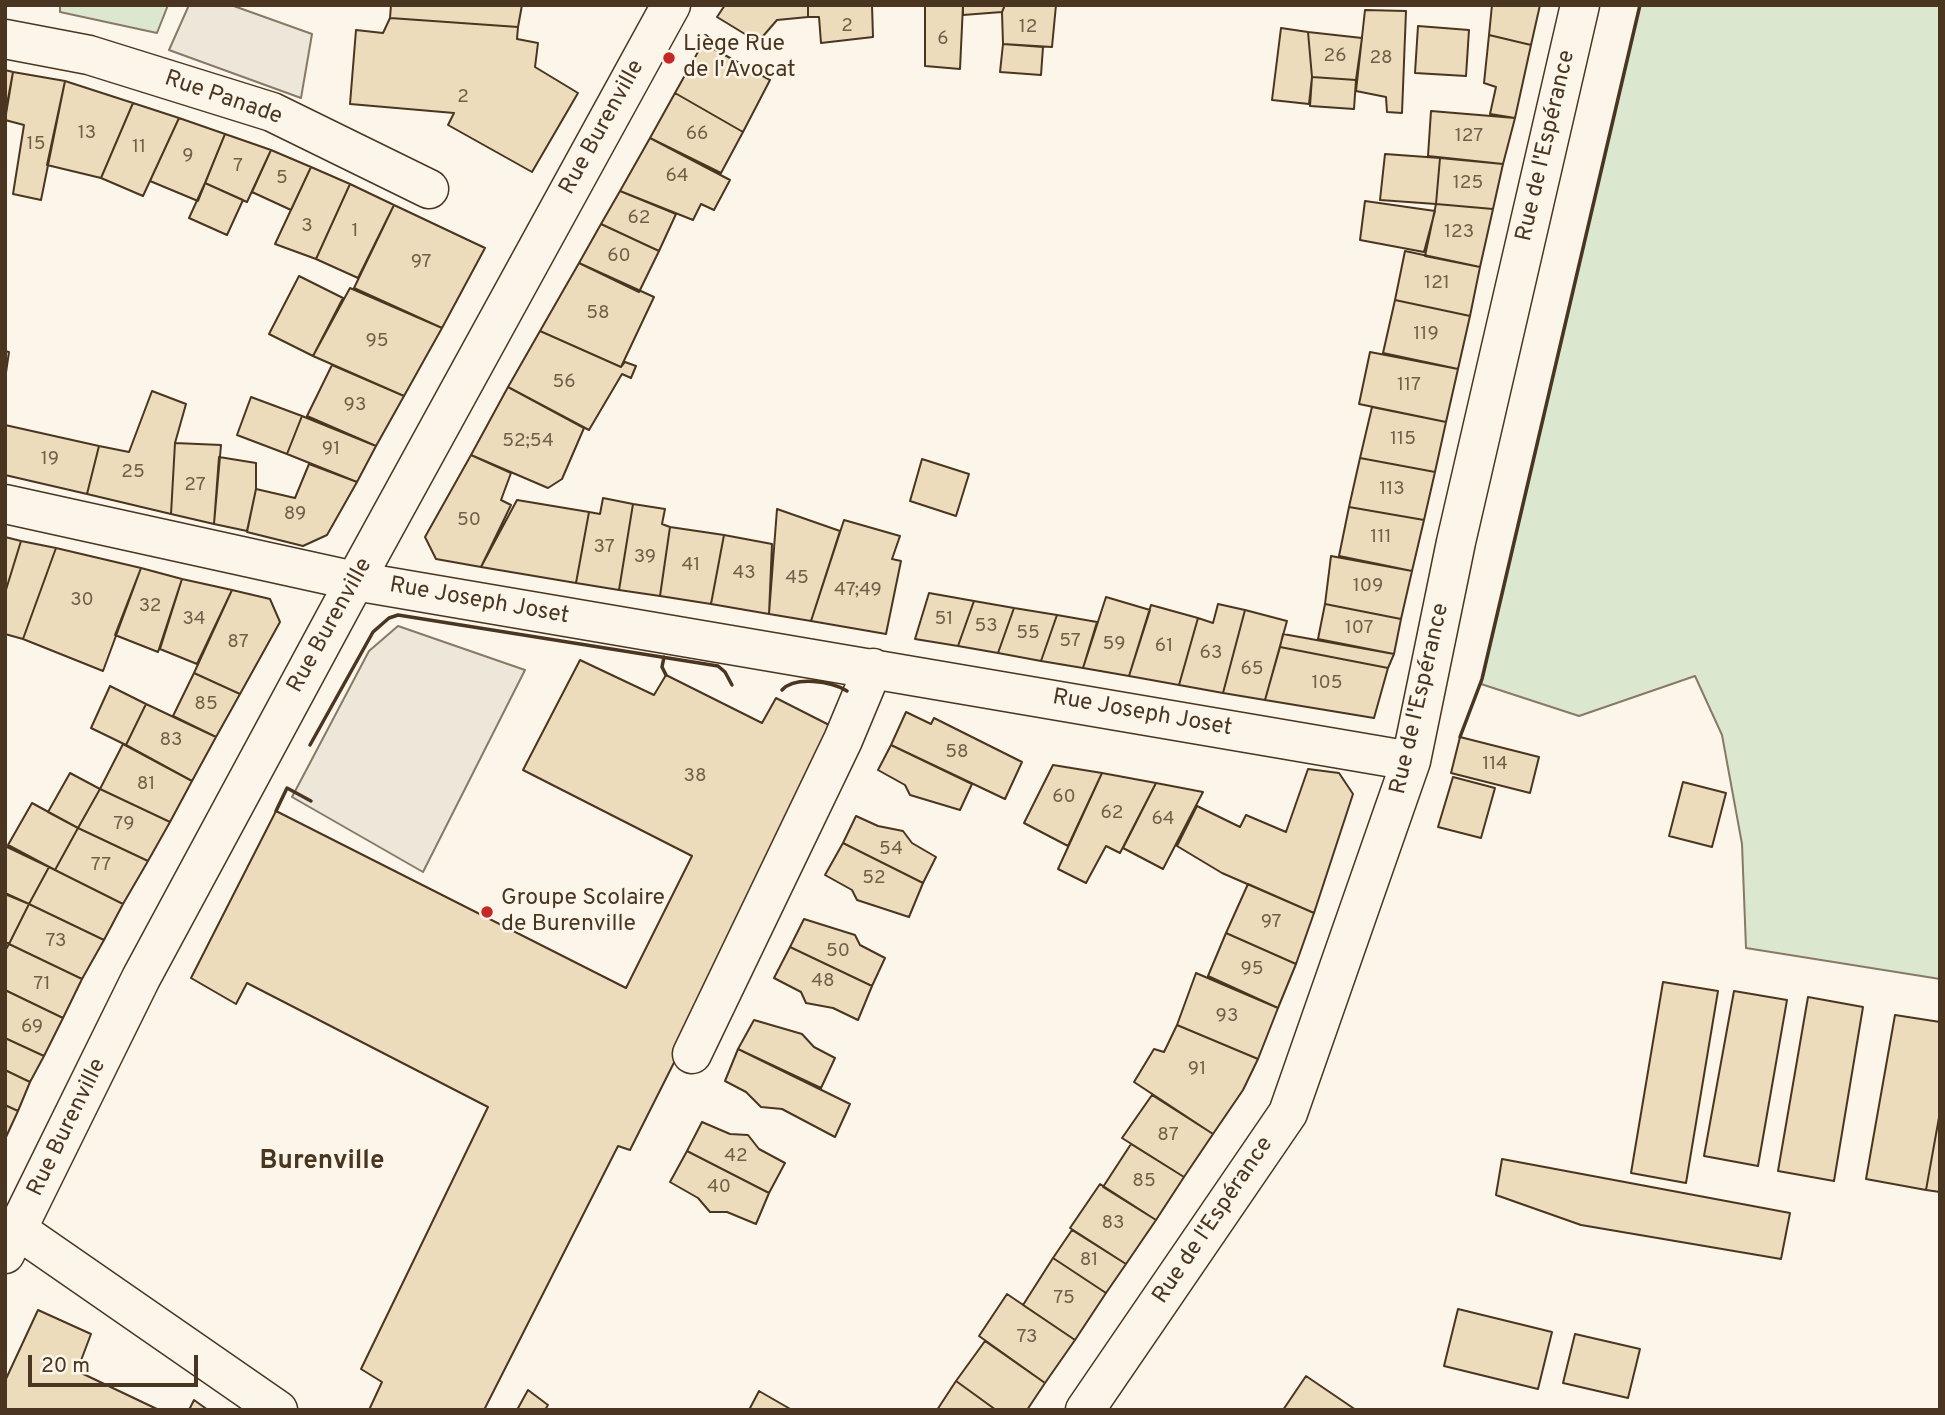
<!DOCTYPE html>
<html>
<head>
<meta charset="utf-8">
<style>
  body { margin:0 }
  #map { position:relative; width:1945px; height:1415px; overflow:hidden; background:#fbf6e9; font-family:Overpass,sans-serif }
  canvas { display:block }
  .frame { position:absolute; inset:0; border:7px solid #4a3520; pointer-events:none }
  .scale { position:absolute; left:28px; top:1355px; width:170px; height:32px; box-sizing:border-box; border:4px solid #4a3520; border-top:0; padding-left:9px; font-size:21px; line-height:24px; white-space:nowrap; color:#4a3520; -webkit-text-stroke:5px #fbf6e9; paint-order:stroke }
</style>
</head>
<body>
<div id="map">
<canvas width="1945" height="1415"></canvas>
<div class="frame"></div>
<div class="scale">20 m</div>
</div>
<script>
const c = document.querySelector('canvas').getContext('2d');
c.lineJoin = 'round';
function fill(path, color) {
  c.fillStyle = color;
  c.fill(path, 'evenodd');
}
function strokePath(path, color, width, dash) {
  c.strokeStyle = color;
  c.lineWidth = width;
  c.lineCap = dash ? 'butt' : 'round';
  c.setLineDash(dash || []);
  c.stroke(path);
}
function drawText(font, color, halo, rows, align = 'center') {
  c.font = font + ' Overpass,sans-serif';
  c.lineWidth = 5;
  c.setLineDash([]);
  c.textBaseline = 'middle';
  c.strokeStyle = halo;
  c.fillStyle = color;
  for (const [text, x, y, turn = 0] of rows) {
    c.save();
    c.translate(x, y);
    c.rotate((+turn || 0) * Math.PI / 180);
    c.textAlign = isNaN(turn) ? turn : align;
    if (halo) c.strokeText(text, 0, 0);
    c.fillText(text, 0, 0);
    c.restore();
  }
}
const green = new Path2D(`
  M60,5H168L157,33L60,12Z
  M1640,5H1940V979L1746,948L1742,844L1722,735L1695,676L1579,716L1481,684Z`);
fill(green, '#dce7d0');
strokePath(green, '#887966', 2);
const parking = new Path2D(`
  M189,5H231L312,34L301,98L169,50Z
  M398,626L525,670L423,872L292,797L369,651Z`);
fill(parking, '#ede7d9');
strokePath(parking, '#887966', 2);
const building = new Path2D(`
  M391,5H522L518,27L390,18Z
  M725,5H808V17L777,20L758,42L717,17Z
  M808,5H872L873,37L821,43L819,17H808Z
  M925,5H963L960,69L925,66Z
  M963,5H1005L1002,12L963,15Z
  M1005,5H1056L1052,47L1003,44L1002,12Z
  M1492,5H1540L1531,45L1489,35Z
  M1365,10L1406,11L1402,113L1387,112L1386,97L1356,91Z
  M390,18L518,27L517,39L538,43L535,67L578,93L532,172L448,125L454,113L350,104L356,30L383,33Z
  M1418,26L1469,30L1466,76L1415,73Z
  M1281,28L1308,32L1312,77L1309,104L1272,100Z
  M1308,32L1362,38L1356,80L1312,77Z
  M1489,35L1531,45L1515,118L1490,114L1496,87L1484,83Z
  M703,43L770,80L743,132L675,93Z
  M1003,44L1043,47L1041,75L1000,72Z
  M5,70L13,72L5,115Z
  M13,72L65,81L41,200L13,194L24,125L5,120Z
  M1312,77L1356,80L1354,109L1310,106Z
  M65,81L133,103L101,178L47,165Z
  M675,93L743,132L721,173L650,138Z
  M133,103L179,118L143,196L101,178Z
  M1431,111L1515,118L1503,164L1428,156Z
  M179,118L225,134L198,201L150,181Z
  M225,134L271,150L247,202L205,183Z
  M650,138L730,180L714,210L701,204L693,220L620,191Z
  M271,150L311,167L291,210L252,192Z
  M1385,154L1440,158L1436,204L1380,200Z
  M1440,158L1503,164L1493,209L1436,204Z
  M311,167L350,184L316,259L275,244Z
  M205,183L243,200L227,235L189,218Z
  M350,184L394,205L358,278L316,259Z
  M620,191L676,214L659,251L601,224Z
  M1365,201L1435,211L1424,252L1360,240Z
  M1436,204L1493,209L1480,267L1425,256Z
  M394,205L485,248L442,328L354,288Z
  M601,224L659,251L639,292L579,263Z
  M1405,251L1480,267L1470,316L1395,300Z
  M579,263L654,297L621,367L540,331Z
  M299,276L343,298L313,356L269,334Z
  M350,288L442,328L404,396L313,356Z
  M1395,300L1470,316L1458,369L1383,353Z
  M540,331L621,367L625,362L636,366L631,378L622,374L589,430L508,387Z
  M5,351L9,352L5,379Z
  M1370,352L1458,369L1446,422L1359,404Z
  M332,365L404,396L376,446L307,416Z
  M508,387L584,428L562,479L548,488L471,455Z
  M152,391L186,404L175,443L171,514L87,494L99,446L129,452Z
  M251,397L302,416L287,454L237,435Z
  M1372,407L1446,422L1435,472L1360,458Z
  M302,416L376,446L357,482L287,454Z
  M5,425L99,446L87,494L5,475Z
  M175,443L221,445L214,524L171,514Z
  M471,455L511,473L501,500L511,505L481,567L436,559L425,537Z
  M219,457L256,463V489L247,531L214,524Z
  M1360,458L1435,472L1424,520L1349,507Z
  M922,459L969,474L956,516L910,501Z
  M309,464L357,482L327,535L303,546L247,532L256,489L295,498Z
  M603,498L633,504L619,590L576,583L589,512L600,514Z
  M517,500L589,512L576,583L481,567Z
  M633,504L665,509L662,524L670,527L660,596L619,590Z
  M1349,507L1424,520L1412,571L1339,556Z
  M777,509L840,531L811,621L769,614Z
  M844,520L900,536L892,559L901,561L886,634L811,621Z
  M670,527L724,535L711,604L660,596Z
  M724,535L772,544L769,614L711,604Z
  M5,537L21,541L5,593Z
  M21,541L56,548L23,639L5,634V593Z
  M56,548L141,568L103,671L23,639Z
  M1331,556L1412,571L1401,619L1325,604Z
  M141,568L182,579L158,652L115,635Z
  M182,579L232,590L197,664L160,649Z
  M232,590L270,599L280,622L240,694L194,673Z
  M929,593L974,601L958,646L915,639Z
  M1106,597L1150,610L1129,676L1083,668Z
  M974,601L1014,608L998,653L958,646Z
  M1218,604L1245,610L1223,693L1179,685L1198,618L1213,623Z
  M1325,604L1401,619L1394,654L1318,639Z
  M1151,605L1198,618L1179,685L1129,676Z
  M1014,608L1057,615L1041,661L998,653Z
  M1245,610L1287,621L1265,700L1223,693Z
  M1057,615L1097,622L1083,668L1041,661Z
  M1283,634L1394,654L1388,668L1280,647Z
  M1280,647L1388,668L1374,718L1265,700Z
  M580,660L654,695L666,675L762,723L776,698L841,731L630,1150L618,1146L484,1410H369L382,1382L361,1369L488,1107L247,983L236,1004L191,978L276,811L626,988L692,856L523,770Z
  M194,673L240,694L216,737L173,716Z
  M110,686L146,704L126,745L91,728Z
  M146,704L216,737L192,781L126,745Z
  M906,712L931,724L934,718L1022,762L1005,799L891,745Z
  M1460,737L1539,757L1530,793L1451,773Z
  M123,744L192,781L170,822L100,789Z
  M891,745L972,784L960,810L910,795L905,785L878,770Z
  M1053,765L1102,773L1068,846L1024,823Z
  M1308,769L1339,773L1353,794L1314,913L1222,873L1177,846L1197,806L1240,827L1246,815L1286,832Z
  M70,773L100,789L78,828L48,812Z
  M1102,773L1156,783L1120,853L1106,846L1086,883L1058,869Z
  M1453,777L1495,788L1481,838L1438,827Z
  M1683,782L1726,793L1712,847L1669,836Z
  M1156,783L1203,792L1163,869L1123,848Z
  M100,789L170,822L148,861L78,828Z
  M32,803L78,828L55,870L8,845Z
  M856,816L878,826L903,831L912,843L936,857L923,883L843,843Z
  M78,828L148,861L123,904L55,870Z
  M843,843L923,883L909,917L857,900L852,890L825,875Z
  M5,846L49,867L29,904L5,893Z
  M49,867L123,904L104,940L29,904Z
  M1248,884L1314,913L1296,964L1226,933Z
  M5,894L29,904L9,944L5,942Z
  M29,904L104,940L82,979L9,944Z
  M804,919L855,935L860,945L885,958L872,986L790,947Z
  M1226,933L1296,964L1278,1008L1208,976Z
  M9,944L82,979L63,1018L5,990V951Z
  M790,947L872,986L858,1020L833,1008L806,1003L801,992L774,978Z
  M1196,973L1278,1008L1258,1059L1177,1025Z
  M1663,982L1718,991L1686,1183L1631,1173Z
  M5,990L63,1018L44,1056L5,1038Z
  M1734,991L1787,1000L1758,1166L1704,1156Z
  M1808,997L1863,1007L1834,1181L1778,1171Z
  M1895,1015L1940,1022V1112L1926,1190L1866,1179Z
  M754,1020L802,1034L814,1047L835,1058L821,1088L738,1049Z
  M1177,1025L1258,1059L1243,1090L1213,1134L1134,1082L1154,1049L1164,1052Z
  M5,1038L44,1056L30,1082L5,1070Z
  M738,1049L850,1104L835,1137L782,1109L761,1107L746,1092L725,1081Z
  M5,1070L30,1082L18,1111L5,1105Z
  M1152,1095L1213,1134L1184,1177L1122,1138Z
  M5,1105L18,1111L6,1137H5Z
  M1940,1112V1192L1926,1190Z
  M702,1122L730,1134L748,1135L759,1149L785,1163L769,1193L687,1151Z
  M1131,1144L1184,1177L1156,1220L1103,1187Z
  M687,1151L769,1193L756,1224L727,1212H710L698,1198L670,1182Z
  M1502,1159L1790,1213L1781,1259L1581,1225L1496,1195Z
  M1100,1184L1156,1220L1126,1264L1070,1228Z
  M1072,1230L1126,1264L1106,1293L1053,1258Z
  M1053,1258L1106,1293L1075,1340L1023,1305Z
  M1007,1294L1075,1340L1045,1383L979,1336Z
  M1458,1309L1552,1332L1538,1389L1444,1366Z
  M38,1310L91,1334L77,1371L159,1410H5V1381Z
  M1575,1334L1640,1349L1628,1398L1563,1383Z
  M985,1341L1045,1383L1027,1410H996L956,1381Z
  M1306,1376L1356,1410H1283Z
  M956,1381L996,1410H937Z
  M528,1390L548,1405L545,1410H517Z
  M759,1391L792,1410H749Z
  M194,1400L208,1410H189Z`);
fill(building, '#ecdcbc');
strokePath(building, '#4a3520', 2);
const street = new Path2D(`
  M5,39L89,55L272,112L429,189
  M5,504L355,581L1411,761
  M692,1054L843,740L873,668
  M18,1230L278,1410
  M5,1254L141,978L355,581L671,5
  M1085,1410L1288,1113L1411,761L1456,542L1580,5`);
strokePath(street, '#4a3520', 41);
strokePath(street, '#fbf6e9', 38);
strokePath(new Path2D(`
  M664,657L662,667L666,675
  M782,690C795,676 831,681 847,691
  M1460,737L1482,679L1640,5
  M310,745L373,632L389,618L398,615L718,666L725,672L732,685
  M276,811L287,788L311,801`), '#4a3520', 3.5);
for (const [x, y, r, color] of [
  [669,58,7,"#c62828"],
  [487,912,7,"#c62828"]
]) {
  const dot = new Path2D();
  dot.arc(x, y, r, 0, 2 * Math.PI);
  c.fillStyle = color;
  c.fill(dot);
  strokePath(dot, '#fbf6e9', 2.5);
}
drawText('19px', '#725f47', null, [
  ["2",847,27],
  ["12",1028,28],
  ["6",943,40],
  ["26",1335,57],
  ["28",1381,59],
  ["2",463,98],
  ["13",87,134],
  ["66",697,135],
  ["127",1469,137],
  ["15",36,145],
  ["11",139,148],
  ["9",188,157],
  ["7",238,167],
  ["64",677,177],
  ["5",282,179],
  ["125",1468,184],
  ["62",639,219],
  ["3",307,227],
  ["1",355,232],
  ["123",1459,233],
  ["60",619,257],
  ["97",421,263],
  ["121",1437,284],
  ["58",598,314],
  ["119",1426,335],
  ["95",377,342],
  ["56",564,383],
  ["117",1409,386],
  ["93",355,406],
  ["115",1403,440],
  ["52;54",528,442],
  ["91",331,450],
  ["19",50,460],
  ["25",133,473],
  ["27",195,486],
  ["113",1392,490],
  ["89",295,515],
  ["50",469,521],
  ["111",1381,538],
  ["37",604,548],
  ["39",645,558],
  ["41",691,566],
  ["43",744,574],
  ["45",797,579],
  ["109",1368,587],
  ["47;49",858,591],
  ["30",82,601],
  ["32",150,607],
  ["34",194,620],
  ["51",944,620],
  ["53",986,627],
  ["107",1359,629],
  ["55",1028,634],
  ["57",1070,642],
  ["87",238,643],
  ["59",1114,645],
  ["61",1164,647],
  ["63",1211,654],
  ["65",1252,670],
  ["105",1327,684],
  ["85",206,705],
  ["83",171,741],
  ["58",957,753],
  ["114",1495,765],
  ["38",695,777],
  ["81",146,785],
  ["60",1064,798],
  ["62",1112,814],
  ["64",1163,820],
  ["79",124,825],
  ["54",891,850],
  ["77",101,866],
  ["52",874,879],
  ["97",1271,923],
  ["73",56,942],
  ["50",838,952],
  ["95",1252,970],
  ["48",823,982],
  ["71",42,985],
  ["93",1227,1017],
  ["69",32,1028],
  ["91",1197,1070],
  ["87",1168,1136],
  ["42",736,1157],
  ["85",1144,1182],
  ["40",719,1188],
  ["83",1113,1224],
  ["81",1089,1261],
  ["75",1064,1299],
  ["73",1027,1338]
]);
drawText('23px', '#4a3520', '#fbf6e9', [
  ["Liège Rue",683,45],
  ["de l'Avocat",683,71],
  ["Groupe Scolaire",501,899],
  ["de Burenville",501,925]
], 'left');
drawText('23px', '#4a3520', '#fbf6e9', [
  ["Rue Panade",223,99,19],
  ["Rue Burenville",603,128,-61],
  ["Rue de l'Espérance",1547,146,-77],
  ["Rue Joseph Joset",479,602,10],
  ["Rue Burenville",331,626,-61],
  ["Rue de l'Espérance",1421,699,-77],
  ["Rue Joseph Joset",1142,714,10],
  ["Rue Burenville",68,1128,-64],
  ["Rue de l'Espérance",1214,1221,-56]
]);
drawText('bold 26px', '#4a3520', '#fbf6e9', [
  ["Burenville",322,1163]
]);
</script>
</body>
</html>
